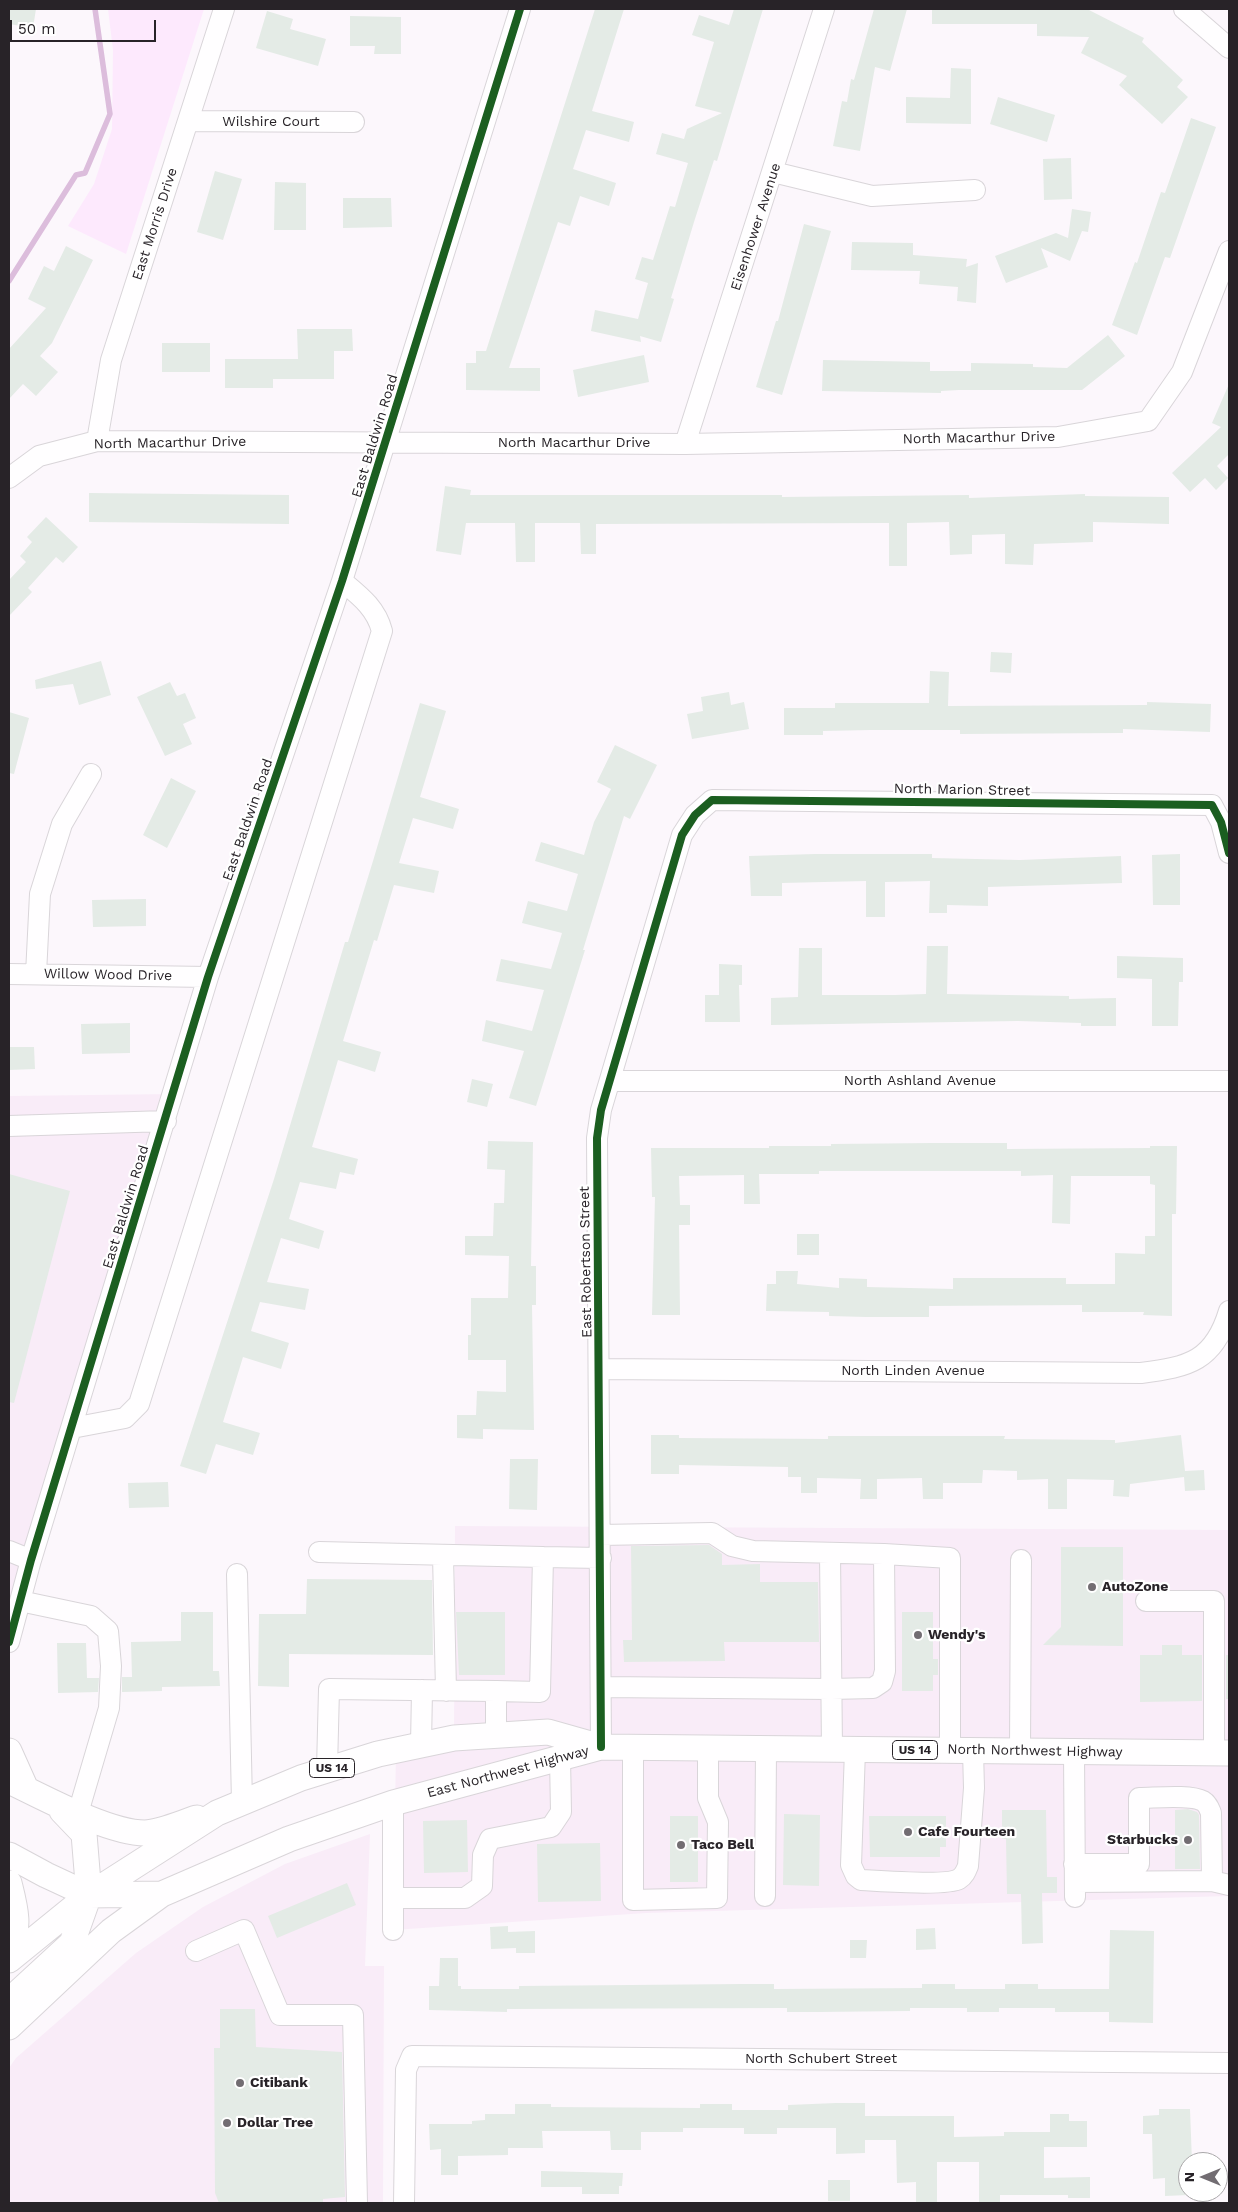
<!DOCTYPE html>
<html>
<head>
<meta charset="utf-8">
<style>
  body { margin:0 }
  #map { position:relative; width:1238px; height:2212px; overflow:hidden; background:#fcf7fc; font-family:"Work Sans",sans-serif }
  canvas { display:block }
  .frame { position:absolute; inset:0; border:10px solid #282328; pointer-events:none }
  .north { position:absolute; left:1178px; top:2152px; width:50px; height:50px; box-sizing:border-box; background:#fff; border:1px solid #a9a7a9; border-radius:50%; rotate:270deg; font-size:14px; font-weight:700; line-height:20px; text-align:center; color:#282328 }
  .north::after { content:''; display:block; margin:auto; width:18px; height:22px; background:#726d72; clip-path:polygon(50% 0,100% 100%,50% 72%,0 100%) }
  .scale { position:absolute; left:10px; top:20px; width:146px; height:22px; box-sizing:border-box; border:2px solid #282328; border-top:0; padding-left:6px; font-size:15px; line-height:18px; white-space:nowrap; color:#282328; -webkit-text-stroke:4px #fff; paint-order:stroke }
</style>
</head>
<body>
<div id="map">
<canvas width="1238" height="2212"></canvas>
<div class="frame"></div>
<div class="north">N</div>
<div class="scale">50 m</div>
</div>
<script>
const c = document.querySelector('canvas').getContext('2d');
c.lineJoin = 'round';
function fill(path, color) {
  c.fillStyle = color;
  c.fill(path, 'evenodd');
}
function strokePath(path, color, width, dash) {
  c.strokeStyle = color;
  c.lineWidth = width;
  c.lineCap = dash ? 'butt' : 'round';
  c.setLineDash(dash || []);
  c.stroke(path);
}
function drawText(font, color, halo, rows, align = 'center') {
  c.font = font + ' "Work Sans",sans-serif';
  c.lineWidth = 4.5;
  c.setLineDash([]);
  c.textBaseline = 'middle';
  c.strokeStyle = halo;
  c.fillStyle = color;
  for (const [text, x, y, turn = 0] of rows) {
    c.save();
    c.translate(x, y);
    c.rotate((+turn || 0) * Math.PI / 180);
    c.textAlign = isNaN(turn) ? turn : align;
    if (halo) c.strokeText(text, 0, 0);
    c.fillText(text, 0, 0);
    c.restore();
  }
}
fill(new Path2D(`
  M174,1094L9,1642V1096Z
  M455,1526L1229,1530V1896L646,1913L393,1930L396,1750L454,1738Z
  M370,1834L365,1966H384L383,2203H9V2068L16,2058L136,1953L203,1907L285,1864Z`), '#f9ecf8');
fill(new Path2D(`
  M108,9H204L126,254L68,226L94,184L112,129L113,50Z`), '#fde9fd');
strokePath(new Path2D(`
  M9,281L76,175L85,173L110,114L95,9`), '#dcbddc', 5.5);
fill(new Path2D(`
  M9,9H36L33,28L9,24Z
  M595,9H624L592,111L634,122L629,142L586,130L573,169L616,183L609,206L580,196L570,226L558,222L509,368H540V391L466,390V363H476V351H486Z
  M734,9H763L717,161L714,160L694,222L671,298L674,299L661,342L640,336L641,342L591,331L595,310L638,319L648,283L635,279L642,257L653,260L670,206L675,207L688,163L656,154L662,133L684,139L687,129L722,113L695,106L714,42L692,35L699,15L729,25Z
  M874,9H907L890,71L875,67L860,151L833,146L842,101L847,102L851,79L854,80Z
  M932,9H1087L1144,38L1142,42L1183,80L1177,87L1188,97L1162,124L1119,85L1127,76L1081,53L1089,37L1037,36V24H932Z
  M267,11L293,19L290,29L326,39L318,66L256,48Z
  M350,16L401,17V54H374L375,46H350Z
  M951,68L971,69V124L906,123V97L950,98Z
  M998,97L1055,115L1047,142L990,124Z
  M1191,118L1216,127L1170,258L1165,257L1137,335L1112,325L1135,262L1137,263L1161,192L1165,193Z
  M1071,158L1072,199L1044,200L1043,159Z
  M215,171L242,179L223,240L197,232Z
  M275,182L306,183V230H274Z
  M343,198H391L392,227L343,228Z
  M1072,209L1091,212L1088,232L1082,231L1070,261L1041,248L1048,267L1006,283L995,256L1056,233L1068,238Z
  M804,224L831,231L782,395L756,387L776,321H778Z
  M852,242L913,243V255L967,259L966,267L978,263L976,303L957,301L958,287L919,284L920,271L851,270Z
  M66,246L93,260L52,343L40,356L58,372L36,396L23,384L9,399V349L46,308L28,299L44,266L54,271Z
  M297,329H352L353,351H334V379H273V388H225V359H298Z
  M1108,335L1125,356L1082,390H959L941,391V393L822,391L823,360L930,362V371H971V363L1033,364V367L1067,368Z
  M162,343H210V372H162Z
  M644,355L649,382L578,397L573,370Z
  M1229,384V454L1217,466L1228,478L1216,490L1205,478L1190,492L1172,473L1221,427L1212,423Z
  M445,486L471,490L470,495H782V497L969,495V498L1085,494V496L1169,497V524L1093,522V542L1034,544L1033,565L1005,564V534L972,535V554L950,555L949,522L907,523V566H889V523L596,524V554H581L580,523H535V562H516L515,523H466L461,555L436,551Z
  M89,493L289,495V524L89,522Z
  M46,517L78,547L63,563L56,557L28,588L32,592L9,616V580L26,562L20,556L32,542L27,537Z
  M991,652L1012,653L1011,673L990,672Z
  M101,661L111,695L79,705L73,684L36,689L35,680Z
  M930,671L949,672L948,706L1147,705V702L1211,704L1210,732L1123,729V733L960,734V730H871L823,731V735H784V708H835V703H929Z
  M170,682L177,696L185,693L196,718L183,724L192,744L165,756L137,697Z
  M729,692L731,705L744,702L749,729L692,739L687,714L703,711L701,697Z
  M420,703L446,711L420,797L459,809L453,829L413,818L399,863L439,871L434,893L394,885L377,941L374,940L343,1041L381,1052L375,1072L338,1060L312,1147L358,1159L354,1175L340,1172L336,1189L300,1182L289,1219L324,1231L319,1249L281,1238L267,1282L309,1289L305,1310L260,1302L251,1331L289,1343L281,1369L243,1357L223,1422L260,1433L253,1455L216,1444L206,1474L180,1466L274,1179L345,942H348L373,861Z
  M9,712L29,718L14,774L9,773Z
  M615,745L657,765L630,819L624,816L583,950H585L536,1106L509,1098L524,1051L482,1041L486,1020L532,1031L544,990L496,981L501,959L551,969L562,933L522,923L528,901L567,911L578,874L535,861L541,842L584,855L594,822L611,789L597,782Z
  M171,778L196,791L167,848L143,835Z
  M815,854H932V858L1020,860L1121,856L1122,883L988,887V906L947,905V913H929L930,881L885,882V917H866V881L782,883V896H751L749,856Z
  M1180,854V905H1153L1152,855Z
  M146,899V926L93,927L92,900Z
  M927,946H948L947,994L1069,996V999L1116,998V1026H1081V1023L1018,1021L771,1025V998L798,997L799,948H822V995H895L926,994Z
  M1117,956L1183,958V982H1179L1178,1026H1152V979L1117,978Z
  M719,964L742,965V985H739L740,1022H705V995H719Z
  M130,1023V1053L82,1054L81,1024Z
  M9,1047H34L35,1069L9,1070Z
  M472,1079L493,1084L487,1107L467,1102Z
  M488,1141L533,1142L531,1266H536V1305H532L534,1430L483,1429V1439L457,1438V1415H476L477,1391L506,1392V1360H468V1335H471V1298H508L509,1256L465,1255V1236H493L494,1203H504L505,1170L487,1169Z
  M932,1143H1007V1149L1150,1148V1146H1177L1176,1214H1172V1316L1143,1315L1144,1312H1082V1305L929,1306V1317H866L829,1316V1312L766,1311L767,1284H776V1271H798L797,1284L839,1288V1278L867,1279V1287L953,1289V1278H1066V1284H1115V1253L1145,1254V1236H1155V1185L1150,1184V1176H1071L1070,1224L1052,1223L1053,1175L1021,1176V1171H819V1174H759L760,1204H744V1175L679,1176L680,1205H690V1225H679L680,1315H652L655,1197H652L651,1148H769V1146H831V1144Z
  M9,1174L70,1191L14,1403L9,1402Z
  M797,1234H819V1255H797Z
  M651,1435H679V1438L828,1439V1436H1005L1004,1439L1115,1440V1443L1181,1435L1185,1471L1204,1470L1205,1490L1185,1491L1184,1477L1130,1484L1129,1497L1113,1496L1114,1480L1067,1479V1509H1048V1479L1017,1480V1471L983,1470L982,1483H943V1499H923L922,1478L877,1479V1499H860L861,1479L817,1478V1493H801V1477H788V1467L679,1465V1474H651Z
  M510,1459H538L537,1510L509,1509Z
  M168,1482L169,1507L129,1508L128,1483Z
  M709,1545L722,1554V1565L760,1564V1582H818L819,1642H724L725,1661L624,1662L623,1640H632L631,1546Z
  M1061,1547H1123V1646L1043,1645L1061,1627Z
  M307,1579L432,1580L433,1655L289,1654V1687L258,1686L259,1614H306Z
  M181,1612H213V1671H219L220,1686L162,1687V1691L122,1692V1677H132L131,1642L181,1641Z
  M456,1612H505V1675H459Z
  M902,1612H933V1659H938V1675H933V1691H902Z
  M57,1643H86L87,1678H99L98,1692L58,1693Z
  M1162,1645H1182V1655H1202V1701L1140,1702V1655H1162Z
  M1226,1655H1229V1699H1226Z
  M1188,1809L1197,1812L1199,1815L1200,1869H1175V1810Z
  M1002,1810H1046L1047,1877H1057V1893H1042L1043,1943L1022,1944L1021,1894H1007L1006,1839H1002Z
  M784,1814L820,1815L819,1886L783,1885Z
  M670,1816H698V1882H670Z
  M869,1816H946V1847H940V1857H870Z
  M467,1820L468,1872L424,1873L423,1821Z
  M600,1843L601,1901L538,1902L537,1844Z
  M347,1883L356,1905L277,1938L268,1916Z
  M508,1926V1932L535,1931V1953H516V1948L491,1949L490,1927Z
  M935,1928L936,1949L916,1950V1929Z
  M1110,1930L1154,1931L1153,2023L1109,2022V2012H1055V2008H999V2012H967V2008H910V2011L819,2012H787V2008L507,2009V2012L429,2010V1986H439L440,1958H458V1986H461V1989H519V1986L742,1984H774V1989L922,1988V1984H955V1989H1005V1984H1038V1989H1109Z
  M850,1940H867L866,1958H850Z
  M220,2009H255L256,2047L342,2052L345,2197L323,2199V2203H219L215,2193L214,2048H220Z
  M836,2103H865V2116H954V2137L1004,2136V2132H1050V2114H1069V2121H1087V2147H1044V2178L1090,2177V2198H1068V2195H1000V2203H979V2162H937V2202H916V2182L897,2183L896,2140H865V2153L836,2154V2128H777V2134H744V2128H683V2132H641V2150H611L610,2131H542L543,2148H508V2155L458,2156V2175H441V2149L430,2150L429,2124H472V2121L485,2120V2114H515V2104H551V2107L700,2108V2104H732V2110H788V2105Z
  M1159,2109H1190L1192,2162H1188V2195L1165,2196V2178L1153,2179L1152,2134H1143V2116L1159,2115Z
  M541,2171L623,2173L622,2186H619V2194H582V2187H541Z
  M828,2180H850V2201H828Z`), '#e4ebe6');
const minor = new Path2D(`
  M1184,9L1229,48
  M189,121L354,122
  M773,172L872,196L975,190
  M97,441L111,360L224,9
  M685,444L824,9
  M9,478L39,456L97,441L685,444L1058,437L1148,421L1182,372L1229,251
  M9,974L208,977
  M36,974L40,894L62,824L91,774
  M610,1081H1229
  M9,1126L166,1121
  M600,1369L1141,1373C1189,1367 1214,1361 1229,1311
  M72,1428L125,1418L139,1404L382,631C376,608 360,596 342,581
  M600,1535L712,1533L732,1546L753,1551L884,1554L950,1558V1750
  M9,1551L31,1560
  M319,1552L543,1557
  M830,1553L832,1749
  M443,1555L446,1691
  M237,1574L242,1803
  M20,1601L91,1616L108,1631L111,1666L109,1708L78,1813
  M1146,1601H1214V1753
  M9,1642L31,1560L208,977L342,581L520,9
  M601,1687L831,1689L873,1688L882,1682L885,1671L884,1554
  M496,1735V1691L540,1692L543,1557L601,1558
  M421,1745L422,1690
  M601,1747L597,1138L601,1110L682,835L695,815L712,800L1212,805L1221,822L1229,853
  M633,1748V1900L717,1898L718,1822L708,1798V1748
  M855,1750L851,1865L856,1876L861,1880C878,1881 947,1886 959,1879C964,1876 966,1871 968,1866L974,1788L973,1751
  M1020,1751L1021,1560
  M1074,1752L1075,1897
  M327,1769L329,1689L496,1691
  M1074,1864H1139V1798C1155,1798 1190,1794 1203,1801C1208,1804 1209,1808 1211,1813L1212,1881
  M1075,1882L1212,1881L1229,1885
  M765,1896L766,1749
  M393,1898H465L482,1886L483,1855L490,1839L551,1827L561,1812L560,1758
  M393,1930V1803
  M196,1951L244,1930L280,2015H353L357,2203
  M404,2203L406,2070L412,2056L1229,2063`);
const major = new Path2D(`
  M9,1751L26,1789
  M9,1781C43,1797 108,1833 145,1833C161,1832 181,1823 197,1818
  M9,1855L46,1875L89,1895L162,1894
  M9,1883C15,1907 21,1927 9,1951
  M9,1960L89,1895L217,1813L301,1778L378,1754L454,1738L548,1732L601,1747L1229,1753
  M9,2001L72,1943L89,1895L84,1834L62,1811
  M9,2027L111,1931L162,1894L289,1839L393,1803L601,1747`);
strokePath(minor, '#d9d5d9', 22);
strokePath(major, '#d9d5d9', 27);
strokePath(minor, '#fffeff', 20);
strokePath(major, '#fffeff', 25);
strokePath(new Path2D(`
  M9,1642L31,1560L208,977L342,581L520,9
  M601,1747L597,1138L601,1110L682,835L695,815L712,800L1212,805L1221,822L1229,853`), '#1b5e20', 8);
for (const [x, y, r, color] of [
  [1092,1587,5,"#726d72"],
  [918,1635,5,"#726d72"],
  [908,1832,5,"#726d72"],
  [1188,1840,5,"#726d72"],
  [681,1845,5,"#726d72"],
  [240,2083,5,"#726d72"],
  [227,2123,5,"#726d72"]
]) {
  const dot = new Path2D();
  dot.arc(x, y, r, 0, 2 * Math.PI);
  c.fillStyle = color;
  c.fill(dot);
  strokePath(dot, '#fff', 2);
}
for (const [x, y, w] of [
  [915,1750,45],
  [332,1768,45]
]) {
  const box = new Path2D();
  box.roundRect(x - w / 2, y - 9.5, w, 19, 4);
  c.fillStyle = '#fff';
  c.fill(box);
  strokePath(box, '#282328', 1);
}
drawText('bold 12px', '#282328', null, [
  ["US 14",915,1750],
  ["US 14",332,1768]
]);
drawText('14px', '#282328', '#fff', [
  ["Wilshire Court",271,122],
  ["East Morris Drive",155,224,-72],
  ["Eisenhower Avenue",756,227,-72],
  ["East Baldwin Road",375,436,-73],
  ["North Macarthur Drive",979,438,-1],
  ["North Macarthur Drive",170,443,-1],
  ["North Macarthur Drive",574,443],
  ["North Marion Street",962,790,1],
  ["East Baldwin Road",248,820,-71],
  ["Willow Wood Drive",108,975,1],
  ["North Ashland Avenue",920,1081],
  ["East Baldwin Road",126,1207,-73],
  ["East Robertson Street",586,1262,-91],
  ["North Linden Avenue",913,1371],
  ["North Northwest Highway",1035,1751,1],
  ["East Northwest Highway",508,1772,-15],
  ["North Schubert Street",821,2059]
]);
drawText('bold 14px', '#282328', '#fff', [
  ["AutoZone",1102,1587],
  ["Wendy's",928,1635],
  ["Cafe Fourteen",918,1832],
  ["Starbucks",1178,1840,"right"],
  ["Taco Bell",691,1845],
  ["Citibank",250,2083],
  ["Dollar Tree",237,2123]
], 'left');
</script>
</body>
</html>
